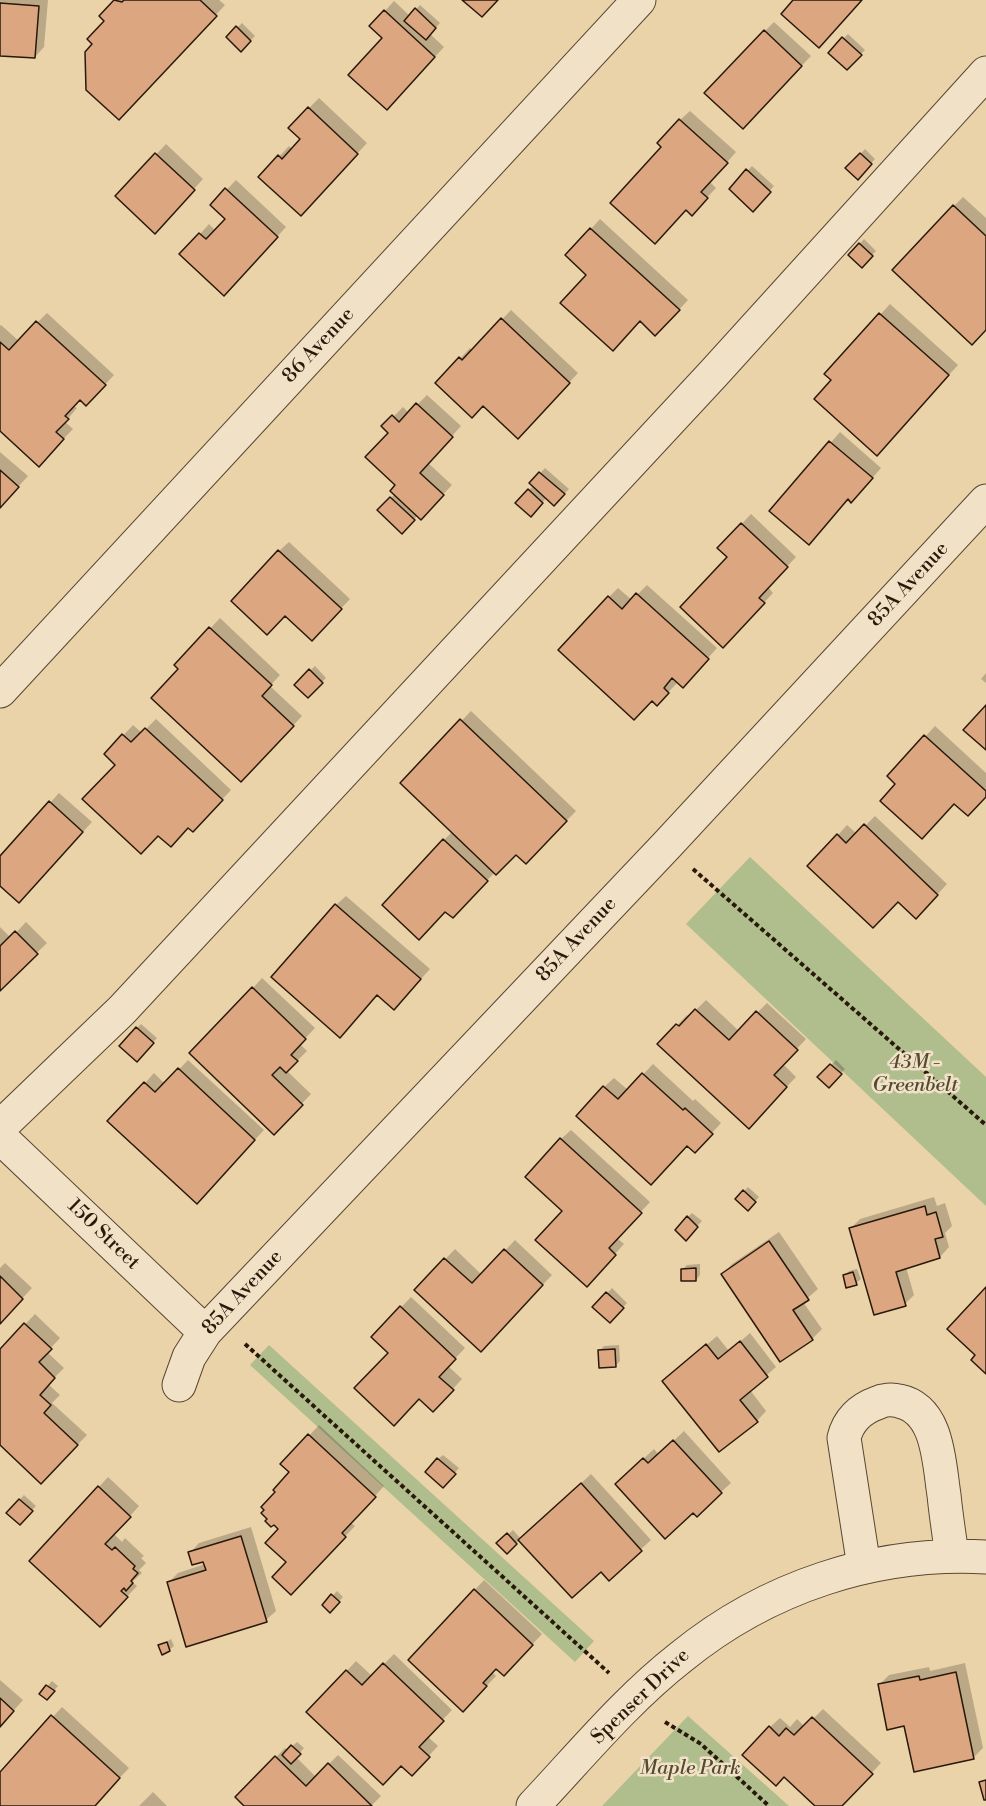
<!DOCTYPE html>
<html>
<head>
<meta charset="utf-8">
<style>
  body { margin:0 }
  canvas { display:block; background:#ead2a9 }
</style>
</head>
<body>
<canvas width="986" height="1806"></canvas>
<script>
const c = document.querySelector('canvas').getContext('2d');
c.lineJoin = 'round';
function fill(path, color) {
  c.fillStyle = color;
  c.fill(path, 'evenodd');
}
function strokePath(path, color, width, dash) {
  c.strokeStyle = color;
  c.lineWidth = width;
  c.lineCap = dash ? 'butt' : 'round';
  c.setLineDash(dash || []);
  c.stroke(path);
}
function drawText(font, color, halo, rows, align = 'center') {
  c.font = font + ' "Libre Bodoni",serif';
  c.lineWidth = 5;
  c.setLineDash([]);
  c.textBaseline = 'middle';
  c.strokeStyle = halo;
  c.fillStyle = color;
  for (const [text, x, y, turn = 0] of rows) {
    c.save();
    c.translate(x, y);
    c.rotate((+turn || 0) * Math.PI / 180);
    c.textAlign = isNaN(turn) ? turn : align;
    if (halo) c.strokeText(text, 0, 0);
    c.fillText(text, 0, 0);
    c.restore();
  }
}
fill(new Path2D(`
  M750,857L986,1077V1206L686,924Z
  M269,1345L594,1641L575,1662L250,1365Z
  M688,1716L789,1806H602Z`), '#b0bd8d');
fill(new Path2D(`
  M0,0H48L44,47L35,57L0,54Z
  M117,0H219L225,5L129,109L94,44L106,21L101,16Z
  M394,1L410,16L420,5L440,23L430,34L444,47L396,99L384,38L371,26Z
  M774,22L811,56L752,117L765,31Z
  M242,23L255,36L241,50L228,37Z
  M848,34L865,50L847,68L830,52Z
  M319,98L367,143L310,205L260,177L289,146L293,150L302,139L309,108Z
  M690,111L736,152L710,182L716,188L701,204L663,146L680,120Z
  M166,144L203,179L164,222L117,196Z
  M865,149L875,159L858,178L848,168Z
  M752,166L774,186L753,209L731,189Z
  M236,180L286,227L234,284L200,234L209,224L216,231L227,219L212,205Z
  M963,197L986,218V328L954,206Z
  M600,219L688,300L665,325L640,320L589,275L591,229Z
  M864,239L876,251L862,266L850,255Z
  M890,304L958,365L886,444L826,374Z
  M511,310L578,373L528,427L437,383L470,348L472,351Z
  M47,313L114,375L96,394L80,398L73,406L77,408L65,422L73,429L48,455L0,429V326L1,325L19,341Z
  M427,395L461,426L428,463L452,485L430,508L418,515L402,532L379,510L395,494L397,485L390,433L384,426L403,407L409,413Z
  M840,432L881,468L861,491L849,498L771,511Z
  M0,452L28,476L0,507Z
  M545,468L569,489L554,504L547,497L535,511L529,490L534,485L531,483Z
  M751,514L796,557L768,587L773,593L733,636L729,557L719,548Z
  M289,542L350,599L322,629L279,551Z
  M647,585L717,648L692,676L678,682L657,704L652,700L609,597L618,588L632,600Z
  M220,618L280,675L270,686L302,716L251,771L176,665Z
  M315,666L326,678L308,696L296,685Z
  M986,673V683L981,679Z
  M471,711L576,811L526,862L516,853L495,872L462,907L444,840L453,831L402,783Z
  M156,719L231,790L202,821L117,764L106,754L133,725L142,733Z
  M935,726L986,773V796L955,802L897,783L889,776Z
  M59,793L92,822L29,891L0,884V858Z
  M875,816L947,884L926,907L898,900L838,835L847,825L857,834Z
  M346,896L430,969L404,998L378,993L336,905Z
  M26,922L47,943L0,989V927L11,938Z
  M262,978L315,1028L300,1044L307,1051L287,1071L311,1094L274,1133L253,988Z
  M706,1000L739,1031L767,1003L806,1039L783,1064L796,1077L758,1117L659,1044L687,1015L689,1017Z
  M141,1024L157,1038L137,1060V1028Z
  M188,1060L264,1130L206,1192L145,1083L154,1073L165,1084Z
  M836,1060L845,1069L829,1086L819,1077Z
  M653,1064L693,1101L695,1099L721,1123L704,1142L688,1145L661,1174L604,1087L614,1078L628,1090Z
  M571,1130L650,1202L617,1238L624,1244L596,1275L564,1211L561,1139Z
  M748,1187L759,1197L748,1209L737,1199Z
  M934,1197L937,1206L945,1203L952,1226L945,1233L949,1247L940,1257L906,1267L914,1295L905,1304L850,1229L860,1219Z
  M692,1213L702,1221L690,1234L688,1217Z
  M779,1232L818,1289L803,1302L822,1329L812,1339L723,1274L732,1264Z
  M515,1240L552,1275L490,1340L416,1290L455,1249L482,1275Z
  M5,1263L32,1288L0,1322V1268Z
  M700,1264V1275L696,1280L683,1269L687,1265Z
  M857,1269L861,1279L856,1283L844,1276L849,1271Z
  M612,1288L627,1303L610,1321L594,1307Z
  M411,1297L465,1348L448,1366L462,1379L442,1401L420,1397L390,1353L373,1337Z
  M35,1314L60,1338L47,1352L64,1368L48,1384L60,1395L52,1403L87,1435L41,1482L0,1443V1351Z
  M750,1333L776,1367L750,1390L766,1411L757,1421L664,1381L717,1336L729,1351Z
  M619,1345L620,1361L616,1365L599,1351L604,1346Z
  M319,1425L384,1486L351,1523L355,1526L291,1593L288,1562L280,1529L291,1472L283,1464Z
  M684,1431L731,1483L721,1492L627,1474L654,1449L659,1455Z
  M443,1455L459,1468L448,1481L438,1459Z
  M591,1474L651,1540L609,1579L601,1570L520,1540L507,1552L499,1543L513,1530L521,1539Z
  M108,1477L139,1506L114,1534L122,1542L125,1538L144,1556L141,1558L146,1563L139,1570L142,1573L132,1582L137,1586L109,1616L99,1487Z
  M24,1495L36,1506L20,1523L8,1512Z
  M251,1527L276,1611L266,1620L168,1583L178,1573L205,1564L204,1560L190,1553L199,1543Z
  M484,1580L542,1634L513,1665L496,1667L492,1672L496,1676L473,1700L410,1660Z
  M337,1591L343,1597L330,1611L324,1605Z
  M171,1639L174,1646L169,1650L160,1646Z
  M394,1654L452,1710L427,1736L438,1746L421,1764L308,1712L356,1661L372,1676Z
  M965,1663L983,1748L974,1757L915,1770L906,1724L879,1685L889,1675L929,1667L930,1671Z
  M0,1680L23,1700L0,1726Z
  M52,1681L58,1686L51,1694H41Z
  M62,1707L129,1768L93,1806H0V1774Z
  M823,1709L881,1763L841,1806H817L770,1727L780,1718L790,1727L797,1719L805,1727Z
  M297,1742L304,1748L296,1757L316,1777L338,1755L381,1796L371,1806H247L237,1797L285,1748L288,1750Z
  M153,1792L167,1806H139Z`), '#0003');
const building = new Path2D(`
  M114,0L122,2L124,0H200L217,16L119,120L86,90L85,52L92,44L87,39L104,21L99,16Z
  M462,0H498L482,17Z
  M793,0H862L819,48L781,14Z
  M0,3L39,6L35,58L0,56Z
  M415,8L436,28L426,40L404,21Z
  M384,10L435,57L387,110L348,75L382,38L369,26Z
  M236,26L251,41L241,52L226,37Z
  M764,30L802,66L743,129L704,93Z
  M842,37L862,55L847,70L828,53Z
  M308,107L358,154L301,216L258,177L278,155L282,159L300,139L288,128Z
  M679,119L728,163L701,192L708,198L692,216L686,210L655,244L610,203L661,147L657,143Z
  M155,153L195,190L155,234L115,196Z
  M860,153L872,164L858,180L845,168Z
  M746,169L771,192L753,212L729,189Z
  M225,188L278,237L224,296L179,254L199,233L206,239L225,219L210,205Z
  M953,205L986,236V330L972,345L892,270Z
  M590,228L680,310L655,336L640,321L613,351L560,303L586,275L565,255Z
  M859,243L873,256L862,268L848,255Z
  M879,313L949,375L877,456L814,399L831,380L824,374Z
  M501,318L570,383L518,439L483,406L472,418L435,383L459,357L462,360Z
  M36,321L106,385L86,406L80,400L65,416L69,419L56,432L64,439L39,467L0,431V342L9,350Z
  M416,403L453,437L420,473L444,495L421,520L390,491L395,485L365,457L388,433L381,426L392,415L399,422Z
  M829,441L873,478L851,503L848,499L809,545L769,511Z
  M0,470L19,487L0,508Z
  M539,472L565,494L554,506L529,483Z
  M528,489L543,503L531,517L515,503Z
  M390,497L415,520L402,534L377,510Z
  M741,523L788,567L759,598L765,603L723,648L680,607L727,557L717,548Z
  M278,550L342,609L312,641L285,616L267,635L231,601Z
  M636,593L709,659L683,688L672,678L664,688L669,693L657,706L652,701L634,720L558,650L608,596L622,609Z
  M209,627L272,685L262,696L294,726L241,782L151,698L178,669L174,665Z
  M309,669L323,683L308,698L294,685Z
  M986,705V750L963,730Z
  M460,719L567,821L526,864L516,855L496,875L400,783Z
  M145,728L223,800L193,832L188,828L171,847L158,836L141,854L82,799L115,765L104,754L122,734L131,742Z
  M924,735L986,791V797L968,816L954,804L922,839L880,801L895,784L887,776Z
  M49,801L83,832L19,903L0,886V856Z
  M864,824L938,895L916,919L898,902L873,928L807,866L837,834L846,843Z
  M443,839L488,881L453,918L445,912L419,940L382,905Z
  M335,904L421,979L394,1010L377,995L340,1038L271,977Z
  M15,931L38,954L0,991V946Z
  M252,987L306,1039L291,1055L298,1061L286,1073L280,1067L272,1075L303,1105L274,1135L189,1053Z
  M695,1009L729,1040L756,1011L798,1050L774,1075L787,1087L749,1129L657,1044L676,1024L679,1026Z
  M136,1027L154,1043L137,1062L119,1046Z
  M830,1064L842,1074L829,1088L817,1077Z
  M178,1068L255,1140L197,1204L107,1121L144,1082L155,1092Z
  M642,1073L683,1110L685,1108L713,1134L695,1153L687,1146L651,1185L576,1116L603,1086L618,1099Z
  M560,1138L642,1213L609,1248L616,1255L587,1287L535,1240L562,1211L525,1177Z
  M743,1190L756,1202L748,1211L735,1199Z
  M925,1206L927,1215L936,1212L943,1237L935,1239L940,1258L896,1272L906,1306L874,1315L849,1228Z
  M687,1216L698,1227L686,1241L675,1230Z
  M769,1241L809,1300L793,1310L813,1340L780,1362L721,1274Z
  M504,1249L543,1285L481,1352L414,1290L444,1258L472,1283Z
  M696,1268V1281H681V1269Z
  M853,1272L857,1285L846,1288L843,1275Z
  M0,1276L23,1299L0,1324Z
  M986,1287V1374L971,1360L975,1355L947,1329Z
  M606,1292L624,1308L610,1323L592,1307Z
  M400,1306L456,1359L439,1377L454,1390L433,1412L419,1399L394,1426L354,1388L388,1353L371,1337Z
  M24,1323L52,1349L39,1362L55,1378L40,1395L51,1405L44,1413L78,1445L41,1484L0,1445V1349Z
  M740,1341L768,1377L740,1400L758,1422L719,1452L662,1381L706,1344L718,1359Z
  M615,1349L616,1367L599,1368L598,1350Z
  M308,1434L376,1497L342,1533L346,1537L291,1595L272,1577L286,1562L265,1543L278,1529L274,1525L271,1527L265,1521L267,1519L261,1513L264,1510L261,1507L275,1492L273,1490L289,1472L280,1464Z
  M673,1440L722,1493L697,1517L693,1513L665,1539L615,1484L643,1458L648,1463Z
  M437,1458L456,1474L443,1488L425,1472Z
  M581,1483L642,1551L609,1581L601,1572L572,1598L518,1540Z
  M98,1486L131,1517L105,1544L112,1550L115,1547L135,1566L133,1569L138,1573L131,1581L133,1583L126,1591L124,1588L121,1591L128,1597L100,1627L29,1561Z
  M19,1499L33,1511L20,1525L6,1513Z
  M507,1533L517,1544L507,1554L496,1543Z
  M241,1536L267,1622L186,1647L167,1582L206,1570L203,1562L192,1565L188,1552Z
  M474,1589L533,1645L504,1676L496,1669L483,1683L487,1686L463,1712L408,1660Z
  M331,1594L340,1602L330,1613L322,1605Z
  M167,1642L170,1651L162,1655L158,1645Z
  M383,1663L444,1721L419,1747L430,1757L412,1776L401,1766L383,1785L306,1712L346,1670L362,1685Z
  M956,1672L974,1759L914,1772L904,1726L887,1730L878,1684L919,1676L920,1680Z
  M46,1685L55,1691L47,1700L39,1694Z
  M0,1698L14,1711L0,1727Z
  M51,1715L120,1778L95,1806H0V1772Z
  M812,1717L873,1774L842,1806H815L784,1777L776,1786L742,1755L769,1726L779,1736L786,1728L794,1735Z
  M291,1745L301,1754L291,1764L282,1755Z
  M275,1756L306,1786L328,1763L372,1806H244L235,1797Z
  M986,1780V1800H984L979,1782Z`);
fill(building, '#dba680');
strokePath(building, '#29190a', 1.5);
const minor = new Path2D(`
  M0,691L639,0
  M0,1127L122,1010L714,373L986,73
  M0,1137L205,1332
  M179,1385L189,1357L205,1332L666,846L986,501
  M864,1567L844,1438C848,1421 860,1409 877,1403C883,1400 892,1399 899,1401C939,1409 939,1464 944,1495C946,1515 949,1535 952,1555
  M533,1806C581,1755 626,1700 681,1657C767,1587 875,1551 986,1557`);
strokePath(minor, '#594732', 35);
strokePath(new Path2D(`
  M693,869L986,1125
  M245,1344L609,1673
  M665,1722L701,1744L769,1806`), '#29190a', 4, [4.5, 3]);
strokePath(minor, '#f1e2c7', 33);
drawText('20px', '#29190a', '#f1e2c7', [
  ["86 Avenue",319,346,-47],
  ["85A Avenue",909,585,-47],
  ["85A Avenue",577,940,-47],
  ["150 Street",103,1235,44],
  ["85A Avenue",243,1293,-47],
  ["Spenser Drive",641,1697,-44]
]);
drawText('italic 20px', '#524a31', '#f1e2c7', [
  ["43M -",915,1063],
  ["Greenbelt",915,1086],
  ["Maple Park",690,1769]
]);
</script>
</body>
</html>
